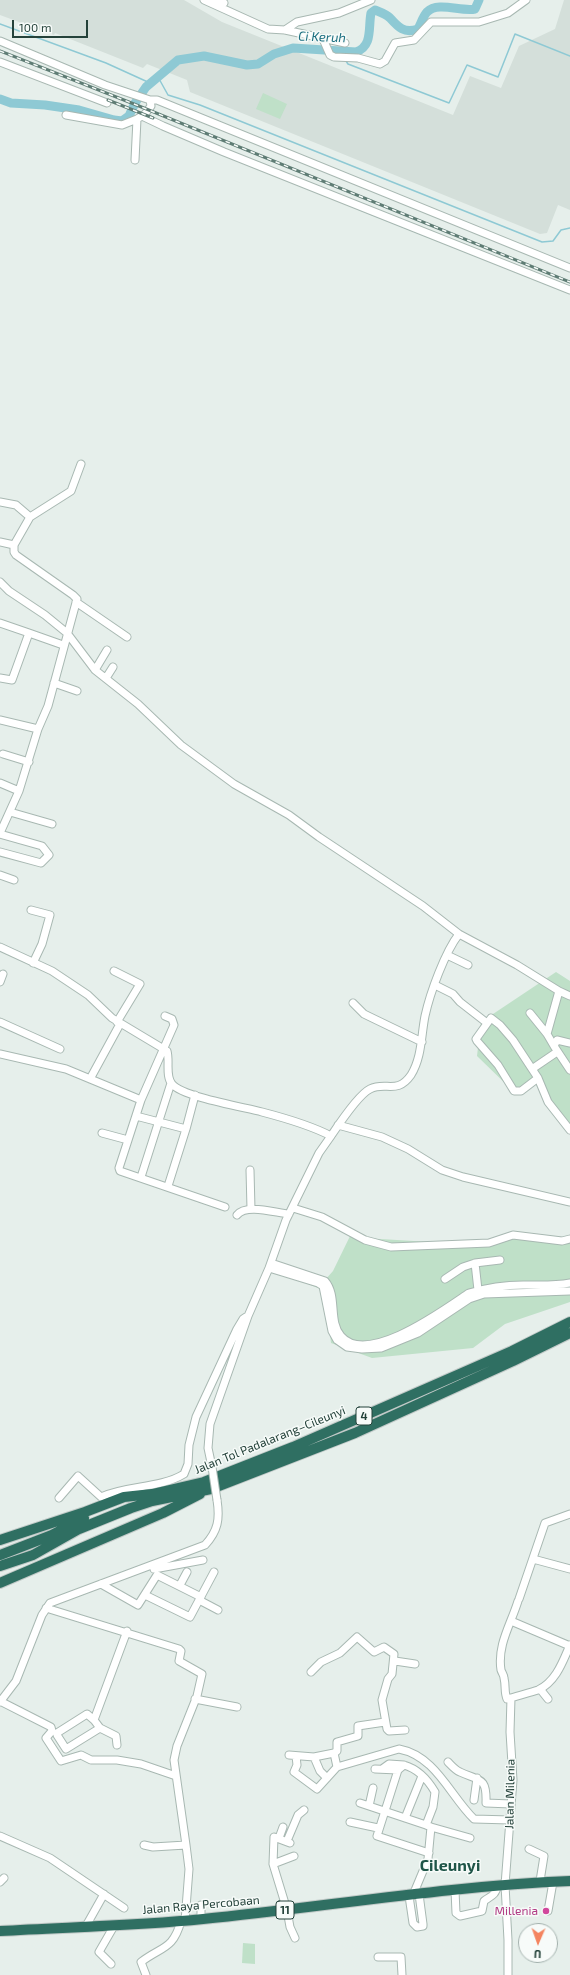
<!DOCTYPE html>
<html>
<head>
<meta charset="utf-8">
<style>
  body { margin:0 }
  #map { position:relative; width:570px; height:1975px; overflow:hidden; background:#e6efeb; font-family:"Exo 2",sans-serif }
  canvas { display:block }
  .north { position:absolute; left:518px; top:1923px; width:40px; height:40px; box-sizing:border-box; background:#f7fbf9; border:1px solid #a3b1ad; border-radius:50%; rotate:182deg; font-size:11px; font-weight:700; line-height:16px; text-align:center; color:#24423a }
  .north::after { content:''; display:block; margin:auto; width:14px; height:18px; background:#f4845f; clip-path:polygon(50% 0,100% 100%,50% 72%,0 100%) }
  .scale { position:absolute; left:12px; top:20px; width:76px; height:18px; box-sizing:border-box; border:2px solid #24423a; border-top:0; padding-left:5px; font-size:12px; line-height:14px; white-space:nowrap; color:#24423a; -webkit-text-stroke:3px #f7fbf9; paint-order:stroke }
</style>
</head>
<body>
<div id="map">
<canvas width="570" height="1975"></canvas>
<div class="north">U</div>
<div class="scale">100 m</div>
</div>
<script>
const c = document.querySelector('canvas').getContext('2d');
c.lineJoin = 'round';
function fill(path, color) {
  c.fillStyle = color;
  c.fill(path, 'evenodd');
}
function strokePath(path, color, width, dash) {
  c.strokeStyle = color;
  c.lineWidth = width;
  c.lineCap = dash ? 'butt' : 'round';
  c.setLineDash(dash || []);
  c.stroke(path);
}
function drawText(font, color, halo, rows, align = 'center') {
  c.font = font + ' "Exo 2",sans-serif';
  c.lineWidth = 3;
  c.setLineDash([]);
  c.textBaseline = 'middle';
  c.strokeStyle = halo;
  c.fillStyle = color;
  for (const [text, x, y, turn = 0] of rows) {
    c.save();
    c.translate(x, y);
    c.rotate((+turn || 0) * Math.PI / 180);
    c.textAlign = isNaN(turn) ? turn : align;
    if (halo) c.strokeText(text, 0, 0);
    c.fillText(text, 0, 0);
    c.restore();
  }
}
fill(new Path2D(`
  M0,0H184L222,22L453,115L470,76L501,88L519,46L555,29L564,0H570V210L558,205L547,233L540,234L190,92L187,80L147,64L143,68L55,33L54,35L0,15Z`), '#d4dfda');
fill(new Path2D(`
  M263,93L287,104L280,119L256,109Z
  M556,972L570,981V1132L538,1081L513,1091L477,1056L481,1022Z
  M352,1232L363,1238L465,1244L514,1235L562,1242L570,1236V1302L505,1324L473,1348L372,1358L331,1343L325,1291L269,1268L325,1280L333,1271Z
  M243,1943L255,1944V1964L242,1963Z`), '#bfe0c8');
strokePath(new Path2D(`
  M0,24L106,63L150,83
  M346,61L348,64L449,103L467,65L498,77L515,34L570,56
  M158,77L168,95L200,105L542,242L553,241L561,230L570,228
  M358,209L559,289`), '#8ec9d4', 1.5);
strokePath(new Path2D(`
  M0,99L11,103L45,105L79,110L114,120L122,121L129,116L135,103L146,87L178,60L204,56L247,65L258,64L274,54L293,48L356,52C373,46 368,28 371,13L375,10C380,12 386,14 390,18C398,27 404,34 418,29C421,24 423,16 427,12C438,1 461,12 475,9L479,0`), '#8ec9d4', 9);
const minor = new Path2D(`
  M204,0L268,29L285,30L345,43
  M216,0L224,3
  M285,30L297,22L339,13L371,0
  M323,39L330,55L334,57L358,58L380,64L385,61L395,43L414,40L431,22H479L508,13L526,0
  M0,41L105,85L150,100L151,106L145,114L137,119L135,160
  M0,62L107,103
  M150,100H157L570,268
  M66,115L122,125L137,119
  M142,116L163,126L224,152L570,290
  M0,502L16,505L30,517
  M0,542L14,545
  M0,582L9,591L45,615L67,633L95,670L138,704L181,745L234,784L289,815L319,837L423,906L459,934L517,965L559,991
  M76,602L127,637
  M0,623L29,633L12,680L0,678
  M29,633L63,645
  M95,670L107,650
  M106,678L113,667
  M54,683L77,691
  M0,720L38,729
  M3,754L29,762
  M0,783L19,791
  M10,812L52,824
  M0,833L19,791L38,729L48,706L77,599L73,595L16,555L14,552V545L30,517L71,491L81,464
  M0,834L42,846L49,855L41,863L0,852
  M0,875L14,880
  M31,910L50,915L42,944L33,963
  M0,947L52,971L88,995L112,1018L167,1051C170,1061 165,1076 172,1084C183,1097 243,1107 262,1112C285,1118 310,1125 331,1136L319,1153L286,1220L269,1268L248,1316L210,1424L208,1448L212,1467
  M447,955L468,965
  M114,971L140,984L117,1022
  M0,982L3,974
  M435,985L453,994L460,1002L487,1023
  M353,1003L364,1014L422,1042
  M530,1013L547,1034L554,1046
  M0,1022L60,1049
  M547,1034L559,991L570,996
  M570,1043L557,1040L554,1046L570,1070
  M0,1054L66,1069L141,1100L174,1025L172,1019L165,1016
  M532,1069L557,1052
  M538,1078L521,1091H514L498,1065L477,1041L476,1039L491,1018L500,1025L513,1040L538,1078L548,1102L570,1130
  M90,1079L120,1024
  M141,1100L119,1168L120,1171L225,1207
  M136,1116L186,1129L195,1095
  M338,1125L382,1137L408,1149L442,1170L463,1177L570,1202
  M102,1133L128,1140
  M331,1136C339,1124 358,1095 370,1089C386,1081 397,1095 411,1075C422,1057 421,1036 425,1016C430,993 445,952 459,934
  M250,1170L251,1209
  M141,1177L171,1083
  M168,1186L186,1129
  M293,1208L322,1217L365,1240L391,1247L489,1243L513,1235L562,1241L570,1239
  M237,1215C246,1203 276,1213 289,1214
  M271,1263L325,1281C338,1296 328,1321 341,1336C367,1367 445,1309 469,1293C486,1288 506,1285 523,1285C539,1285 554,1286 570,1283
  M475,1263L500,1260
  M269,1268L318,1283L323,1286L332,1331L337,1340L347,1347L362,1349L381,1348L418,1333L469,1299L484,1294L570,1291
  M445,1279L463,1267L475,1263L478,1290
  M59,1498L78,1476L101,1497C127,1485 159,1489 184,1474L188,1464L189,1445L196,1417L237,1329L243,1319L246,1317
  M533,1559L570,1569
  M154,1569L203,1560
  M101,1584L138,1605L157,1575L201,1597
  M180,1585L187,1572
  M145,1595L190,1617L214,1572
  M519,1599L545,1523L570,1514
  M199,1600L218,1610
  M46,1608L179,1649L181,1651L179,1661L202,1674L197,1696L177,1746L174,1760L186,1845
  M511,1621L570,1646
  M395,1661L415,1664
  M311,1672L321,1662L340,1653L357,1637L374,1652L384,1647L394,1654L392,1674L388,1679L382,1700L387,1729L389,1731L405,1730
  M540,1689L548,1699
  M511,1698L507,1699C504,1692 506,1686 504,1678C504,1675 502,1673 501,1670C497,1645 511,1624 518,1601
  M195,1699L237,1707
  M0,1701L51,1727L52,1731L46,1738L61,1761L81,1755L91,1760H117L141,1764L176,1776
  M0,1702L16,1681L42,1615L50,1603L205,1545C218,1531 220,1519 217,1500
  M87,1714L94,1720L100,1728L66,1749L57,1735V1733Z
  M94,1720L127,1631
  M385,1722L358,1726V1736L337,1742V1751L334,1753L337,1767L399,1749C436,1756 450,1796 474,1819L510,1820
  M100,1728L116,1736L117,1745
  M289,1755L314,1757
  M296,1756L297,1765L294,1772L317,1789L337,1767
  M448,1762C451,1765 455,1770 460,1772C480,1781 487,1777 486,1803L511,1804
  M375,1769L398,1770
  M382,1769L389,1764L404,1765
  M327,1778L320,1771L314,1757L334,1753
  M373,1788L369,1806L426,1825
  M474,1800L477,1778
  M360,1803L369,1806
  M405,1818L422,1776
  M350,1822L378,1828
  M431,1827L470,1838
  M0,1836L50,1858L124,1908
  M279,1838L283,1827
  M287,1841L298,1815L304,1810
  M290,1843L274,1837L273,1864L287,1910L290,1927L295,1938
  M144,1845L153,1847L186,1845L189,1869L185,1921
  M529,1849L544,1856L540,1881
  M273,1864L294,1856
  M0,1882L4,1878
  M455,1890L456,1913L460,1916L482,1911L484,1901C491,1896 496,1895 497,1886
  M413,1895L428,1859L431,1827L426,1825L433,1807L435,1792C428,1780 418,1769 404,1765L398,1770L377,1836L429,1853
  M409,1896L413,1923L417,1927L423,1926V1924L419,1894
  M201,1905V1919
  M548,1911L553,1882
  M86,1926L104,1894
  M378,1957H401L402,1975
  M111,1964L99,1952L114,1926
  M146,1975L141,1962C162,1946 173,1950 181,1921
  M508,1975V1940L505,1885L513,1780L510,1732L511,1698C520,1695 529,1693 538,1690C556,1682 563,1661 570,1645`);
const highway = new Path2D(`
  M0,1540L85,1512L124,1497L152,1494L204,1482L293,1447L512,1351L570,1322
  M0,1555L52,1535L84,1518
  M0,1566L33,1555L79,1529L131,1508L152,1501L211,1489L355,1433L513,1361L570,1333
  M0,1583L163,1513L200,1494
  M0,1931C67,1927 135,1926 203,1919C325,1907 447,1886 570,1881`);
strokePath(minor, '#a8b8b2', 9);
strokePath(highway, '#c2cac8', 12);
strokePath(minor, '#fff', 7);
strokePath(highway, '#2f6f62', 10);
const rail = new Path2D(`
  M0,51L139,106L570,282
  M108,100L153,118`);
strokePath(rail, '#5f7d75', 3);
strokePath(rail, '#f7fbf9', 1.5, [4.5]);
const minorBridge = new Path2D(`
  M212,1467L217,1500`);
strokePath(minorBridge, '#a8b8b2', 9, []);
strokePath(minorBridge, '#fff', 7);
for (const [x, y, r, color] of [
  [546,1911,4,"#d1479c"]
]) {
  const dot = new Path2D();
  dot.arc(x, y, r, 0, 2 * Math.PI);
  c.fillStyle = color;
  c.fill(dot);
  strokePath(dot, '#f7fbf9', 1.5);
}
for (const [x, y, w] of [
  [364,1416,16],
  [285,1910,18]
]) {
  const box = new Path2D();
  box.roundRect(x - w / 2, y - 9, w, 18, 3);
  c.fillStyle = '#f7fbf9';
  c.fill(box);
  strokePath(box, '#24423a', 1);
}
drawText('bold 11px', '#24423a', null, [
  ["4",364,1416],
  ["11",285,1910]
]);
drawText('12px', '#24423a', '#f7fbf9', [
  ["Jalan Tol Padalarang–Cileunyi",270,1440,-22],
  ["Jalan Milenia",510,1794,-89],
  ["Jalan Raya Percobaan",201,1905,-5]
]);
drawText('12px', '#b23c85', '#f7fbf9', [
  ["Millenia",538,1911]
], 'right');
drawText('italic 13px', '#1c6f80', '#f7fbf9', [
  ["Ci Keruh",322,37,2]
]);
drawText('bold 16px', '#1f5548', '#f7fbf9', [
  ["Cileunyi",450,1866]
]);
</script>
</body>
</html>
